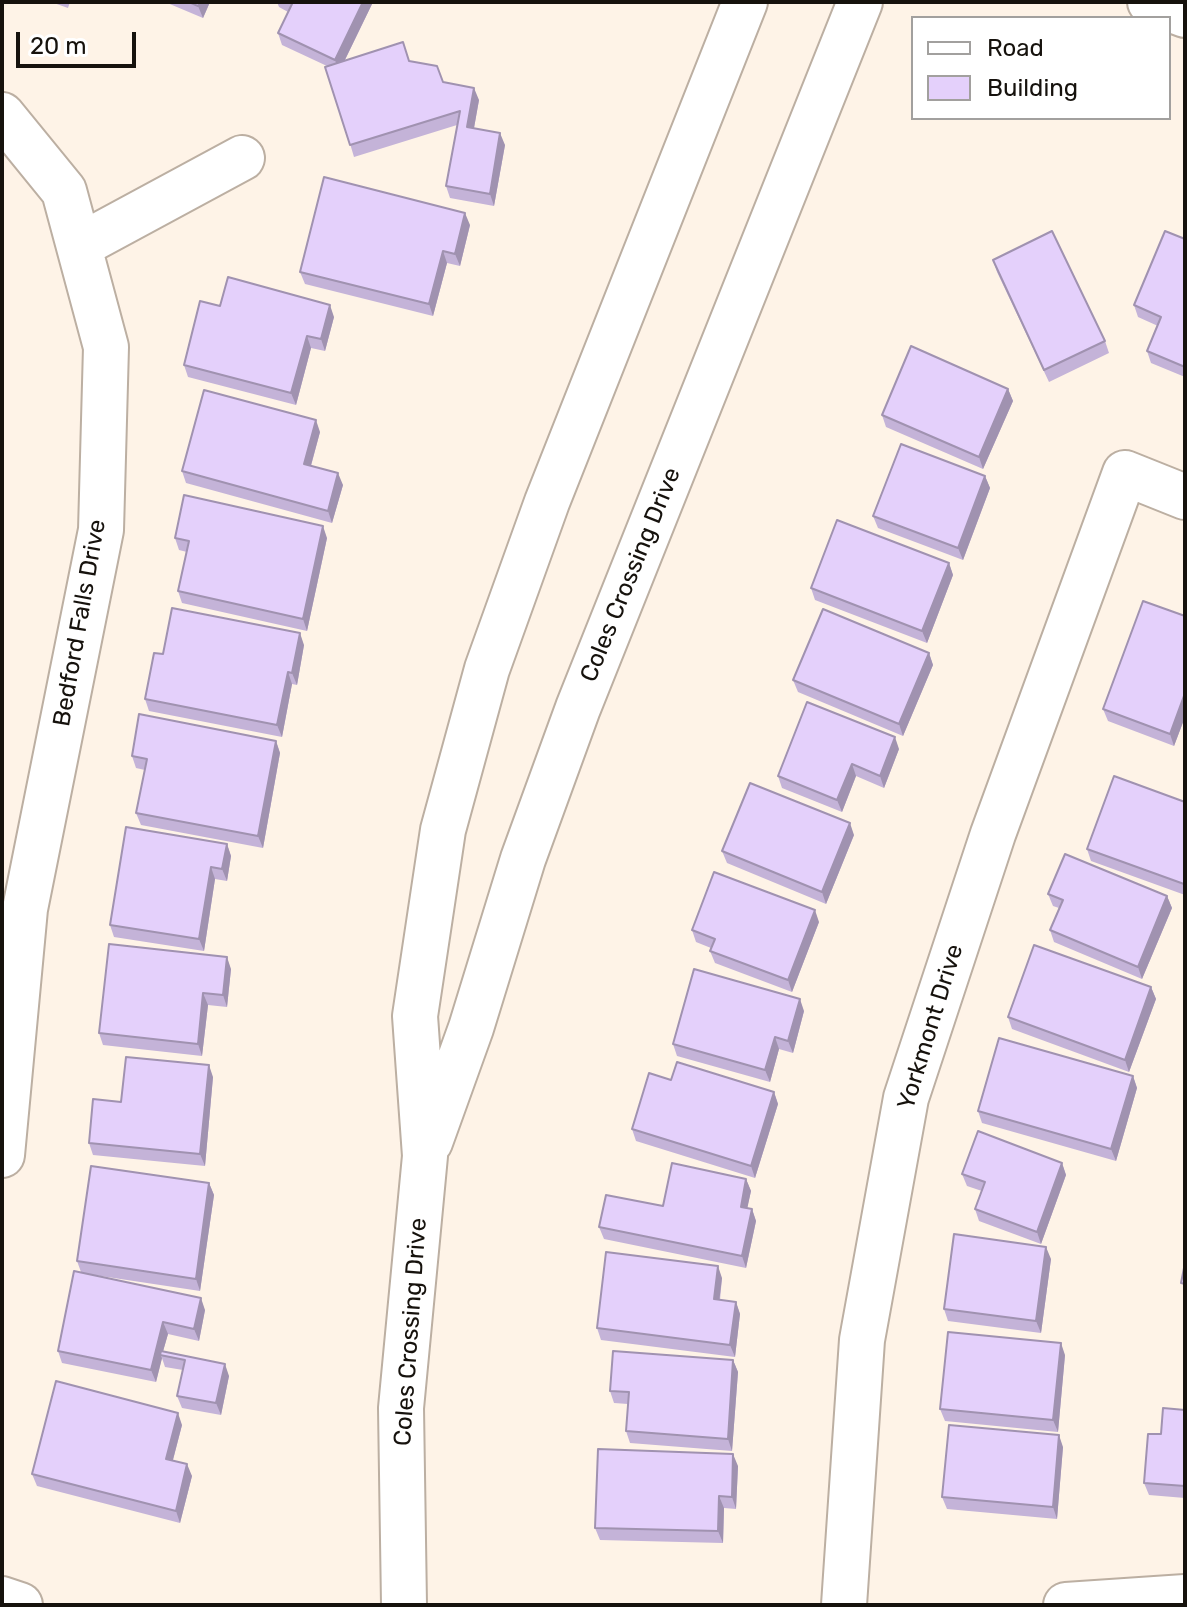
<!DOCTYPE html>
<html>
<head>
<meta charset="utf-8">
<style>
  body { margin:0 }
  #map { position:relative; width:1187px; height:1607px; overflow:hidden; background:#fef3e7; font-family:Rubik,sans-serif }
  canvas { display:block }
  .frame { position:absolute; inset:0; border:4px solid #16120d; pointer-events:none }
  .legend { position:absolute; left:911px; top:16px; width:260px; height:104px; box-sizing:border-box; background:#fff; border:2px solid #a2a09e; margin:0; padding:10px 14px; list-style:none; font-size:24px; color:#16120d }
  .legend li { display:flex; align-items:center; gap:16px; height:40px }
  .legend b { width:40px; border:2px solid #a2a09e }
  .scale { position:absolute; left:16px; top:32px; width:120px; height:36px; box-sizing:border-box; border:4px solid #16120d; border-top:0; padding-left:10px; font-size:24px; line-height:28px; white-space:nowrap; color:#16120d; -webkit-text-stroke:6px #fff; paint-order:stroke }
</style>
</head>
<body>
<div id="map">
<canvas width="1187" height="1607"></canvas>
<div class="frame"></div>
<ul class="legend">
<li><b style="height:10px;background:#fff"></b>Road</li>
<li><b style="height:22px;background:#e4d0fb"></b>Building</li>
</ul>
<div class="scale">20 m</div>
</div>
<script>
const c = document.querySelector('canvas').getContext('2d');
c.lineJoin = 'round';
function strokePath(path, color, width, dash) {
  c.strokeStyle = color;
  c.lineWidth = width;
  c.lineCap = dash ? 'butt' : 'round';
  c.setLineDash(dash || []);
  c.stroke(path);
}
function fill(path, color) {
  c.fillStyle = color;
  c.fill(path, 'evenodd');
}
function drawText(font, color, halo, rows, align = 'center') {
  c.font = font + ' Rubik,sans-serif';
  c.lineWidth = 6;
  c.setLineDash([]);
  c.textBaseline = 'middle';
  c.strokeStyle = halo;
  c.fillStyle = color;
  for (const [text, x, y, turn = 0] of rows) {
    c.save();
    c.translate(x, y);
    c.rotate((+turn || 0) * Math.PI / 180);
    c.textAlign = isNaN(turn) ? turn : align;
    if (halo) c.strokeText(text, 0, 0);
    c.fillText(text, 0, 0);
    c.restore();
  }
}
const minor = new Path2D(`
  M2,115L64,191L106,347L101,530L25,909L2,1155
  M79,246L242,158
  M2,1599L20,1605
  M844,1605L862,1340L906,1098L993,834L1125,473L1185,497
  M1066,1605L1185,1597`);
const tertiary = new Path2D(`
  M1150,2L1185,15
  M430,1142L471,1028L523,859L578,708L860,2
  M404,1605L401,1408L425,1156L415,1016L443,830L487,669L547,502L745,2`);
strokePath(minor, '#bcafa2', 48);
strokePath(tertiary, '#bcafa2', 48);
strokePath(minor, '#fff', 44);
strokePath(tertiary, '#fff', 44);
fill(new Path2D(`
  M51,2H70L68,8Z
  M165,2H210L203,18Z
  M277,2H373L345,60L410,61L443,83L479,100L474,128L505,145L494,206L450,198L446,186L457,125L354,157L327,66L282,45L278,33L288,12L279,7Z
  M470,225L460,266L447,263L433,316L305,284L300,272Z
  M1185,239V377L1151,363L1147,351L1158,326L1138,317L1134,305Z
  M993,260L1105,341L1109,353L1049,382L997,272Z
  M220,306L334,317L325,351L311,348L296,405L188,377L184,365Z
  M1008,389L1013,401L983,469L886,427L882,415Z
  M320,432L311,466L343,485L332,523L186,483L182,471Z
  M985,476L990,488L963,560L878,528L873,516Z
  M175,538H327L307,631L182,603L178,591L187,552L179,550Z
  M949,563L953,575L927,643L815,600L811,588Z
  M1185,616V717L1174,746L1108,721L1103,709Z
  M304,645L297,685L292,684L282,737L149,711L145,699L163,654Z
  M929,653L933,665L903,736L798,692L793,680Z
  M276,741L280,753L263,848L141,825L136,813L145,770L136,768L132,756Z
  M899,749L884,788L856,776L842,812L782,788L778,776Z
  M1185,802V895L1091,861L1087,849Z
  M854,835L826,904L727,863L722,851Z
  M227,844L231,856L227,881L215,879L204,951L114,937L110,925Z
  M1048,894L1167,896L1172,908L1142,979L1054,942L1050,930L1059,908L1053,906Z
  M819,922L792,992L715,963L710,951L711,948L696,942L692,930Z
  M231,969L227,1007L208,1005L202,1056L103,1045L99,1033Z
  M1151,987L1156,999L1129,1072L1012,1029L1008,1017Z
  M804,1011L793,1053L779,1049L770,1082L677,1056L673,1044Z
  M1133,1076L1137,1088L1116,1161L982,1123L978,1111Z
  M213,1077L205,1166L93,1155L89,1143L121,1102Z
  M671,1080L774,1092L778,1104L755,1178L636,1141L632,1129Z
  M1062,1163L1066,1175L1041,1244L979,1221L975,1209L982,1191L967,1186L962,1174Z
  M746,1179L751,1191L747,1208L752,1209L756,1221L746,1268L604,1239L599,1227Z
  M209,1183L214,1195L200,1291L94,1275L205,1310L199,1341L168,1334L163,1351L229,1376L221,1415L182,1408L177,1396L183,1370L165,1367L162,1358L156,1382L62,1363L58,1351L81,1272L77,1261Z
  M1051,1259L1041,1333L948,1321L944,1309Z
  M722,1278L720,1300L736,1302L740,1314L735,1357L601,1340L597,1328Z
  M1065,1355L1058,1432L945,1421L940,1409Z
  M733,1360L738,1372L732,1451L630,1443L626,1431L628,1404L614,1403L610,1391Z
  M1185,1410V1498L1149,1495L1144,1483L1161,1434Z
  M182,1425L173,1460L192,1476L180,1523L37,1486L32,1474Z
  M1063,1447L1057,1519L947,1509L942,1497Z
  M738,1466L736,1509L724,1508L723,1543L600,1540L595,1528Z`), '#c4b3d8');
fill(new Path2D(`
  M200,2H210L203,18L198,6Z
  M363,2H373L339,72L335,60Z
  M474,88L479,100L472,139L467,127Z
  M500,133L505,145L494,206L490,194Z
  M465,213L470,225L460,266L455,254Z
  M443,251L447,263L433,316L429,304Z
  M330,305L334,317L325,351L321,339Z
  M307,336L311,348L296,405L291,393Z
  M1008,389L1013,401L983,469L979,457Z
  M316,420L320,432L308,476L304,464Z
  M338,473L343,485L332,523L328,511Z
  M985,476L990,488L963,560L958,548Z
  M323,526L327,538L307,631L303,619Z
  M949,563L953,575L927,643L922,631Z
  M300,633L304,645L297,685L292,673Z
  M929,653L933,665L903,736L899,724Z
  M288,672L292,684L282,737L277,725Z
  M1185,693V717L1174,746L1170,734Z
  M895,737L899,749L884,788L880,776Z
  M276,741L280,753L263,848L258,836Z
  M852,764L856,776L842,812L837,800Z
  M850,823L854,835L826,904L822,892Z
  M227,844L231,856L227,881L222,869Z
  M211,867L215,879L204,951L199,939Z
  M1167,896L1172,908L1142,979L1138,967Z
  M815,910L819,922L792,992L788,980Z
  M227,957L231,969L227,1007L223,995Z
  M1151,987L1156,999L1129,1072L1125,1060Z
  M203,993L208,1005L202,1056L198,1044Z
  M800,999L804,1011L793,1053L788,1041Z
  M775,1037L779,1049L770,1082L765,1070Z
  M209,1065L213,1077L205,1166L200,1154Z
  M1133,1076L1137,1088L1116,1161L1111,1149Z
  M774,1092L778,1104L755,1178L751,1166Z
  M1062,1163L1066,1175L1041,1244L1037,1232Z
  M746,1179L751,1191L745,1219L741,1207Z
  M209,1183L214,1195L200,1291L196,1279Z
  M752,1209L756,1221L746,1268L742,1256Z
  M1046,1247L1051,1259L1041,1333L1036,1321Z
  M718,1266L722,1278L718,1311L714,1299Z
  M201,1298L205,1310L199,1341L194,1329Z
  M736,1302L740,1314L735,1357L730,1345Z
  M163,1322L168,1334L162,1355H160L162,1358L156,1382L151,1370Z
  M1061,1343L1065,1355L1058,1432L1053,1420Z
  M733,1360L738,1372L732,1451L728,1439Z
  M225,1364L229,1376L221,1415L216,1403Z
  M178,1413L182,1425L170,1471L166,1459Z
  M1059,1435L1063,1447L1057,1519L1053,1507Z
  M733,1454L738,1466L736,1509L732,1497Z
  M187,1464L192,1476L180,1523L176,1511Z
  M719,1496L724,1508L723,1543L718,1531Z`), '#a092b0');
const building = new Path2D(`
  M189,2H200L198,6Z
  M289,2H363L335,60L278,33L292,4Z
  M403,42L409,61L437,66L443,82L474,88L467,127L500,133L490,194L446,186L460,111L350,145L325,67Z
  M324,177L465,213L455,254L443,251L429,304L300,272Z
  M1052,231L1105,341L1044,370L993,260Z
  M1165,231L1185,239V367L1147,351L1161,317L1134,305Z
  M228,277L330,305L321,339L307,336L291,393L184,365L200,301L220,306Z
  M911,346L1008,389L979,457L882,415Z
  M204,390L316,420L304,464L338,473L328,511L182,471Z
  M901,444L985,476L958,548L873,516Z
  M184,495L323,526L303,619L178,591L189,541L175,538Z
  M837,520L949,563L922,631L811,588Z
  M1143,601L1185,616V693L1170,734L1103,709Z
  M172,608L300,633L292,673L288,672L277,725L145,699L154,653L163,654Z
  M823,609L929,653L899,724L793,680Z
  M807,702L895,737L880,776L852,764L837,800L778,776Z
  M139,714L276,741L258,836L136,813L147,759L132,756Z
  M1114,776L1185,802L1184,884L1087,849Z
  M750,783L850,823L822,892L722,851Z
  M126,827L227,844L222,869L211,867L199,939L110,925Z
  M1065,854L1167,896L1138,967L1050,930L1063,900L1048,894Z
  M714,872L815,910L788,980L710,951L715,939L692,930Z
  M109,944L227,957L223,995L203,993L198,1044L99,1033Z
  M1034,945L1151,987L1125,1060L1008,1017Z
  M694,969L800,999L788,1041L775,1037L765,1070L673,1044Z
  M999,1038L1133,1076L1111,1149L978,1111Z
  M126,1057L209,1065L200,1154L89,1143L93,1099L121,1102Z
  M677,1062L774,1092L751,1166L632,1129L649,1073L671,1080Z
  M978,1131L1062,1163L1037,1232L975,1209L985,1182L962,1174Z
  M672,1163L746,1179L741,1207L752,1209L742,1256L599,1227L606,1195L663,1206Z
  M91,1166L209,1183L196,1279L77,1261Z
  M954,1234L1046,1247L1036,1321L944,1309Z
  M606,1252L718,1266L714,1299L736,1302L730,1345L597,1328Z
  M1185,1263V1284L1181,1283Z
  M74,1271L201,1298L194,1329L163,1322L151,1370L58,1351Z
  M948,1332L1061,1343L1053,1420L940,1409Z
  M161,1351L225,1364L216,1403L177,1396L185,1360L160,1355Z
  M613,1351L733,1360L728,1439L626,1431L629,1392L610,1391Z
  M56,1381L178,1413L166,1459L187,1464L176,1511L32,1474Z
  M1163,1408L1185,1410V1486L1144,1483L1148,1434H1161Z
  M949,1425L1059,1435L1053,1507L942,1497Z
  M598,1449L733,1454L732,1497L719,1496L718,1531L595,1528Z`);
fill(building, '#e4d0fb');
strokePath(building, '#a092b0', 2);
drawText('24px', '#16120d', '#fff', [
  ["Coles Crossing Drive",631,575,-68],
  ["Bedford Falls Drive",80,623,-80],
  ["Yorkmont Drive",931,1027,-73],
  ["Coles Crossing Drive",411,1332,-86]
]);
</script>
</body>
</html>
